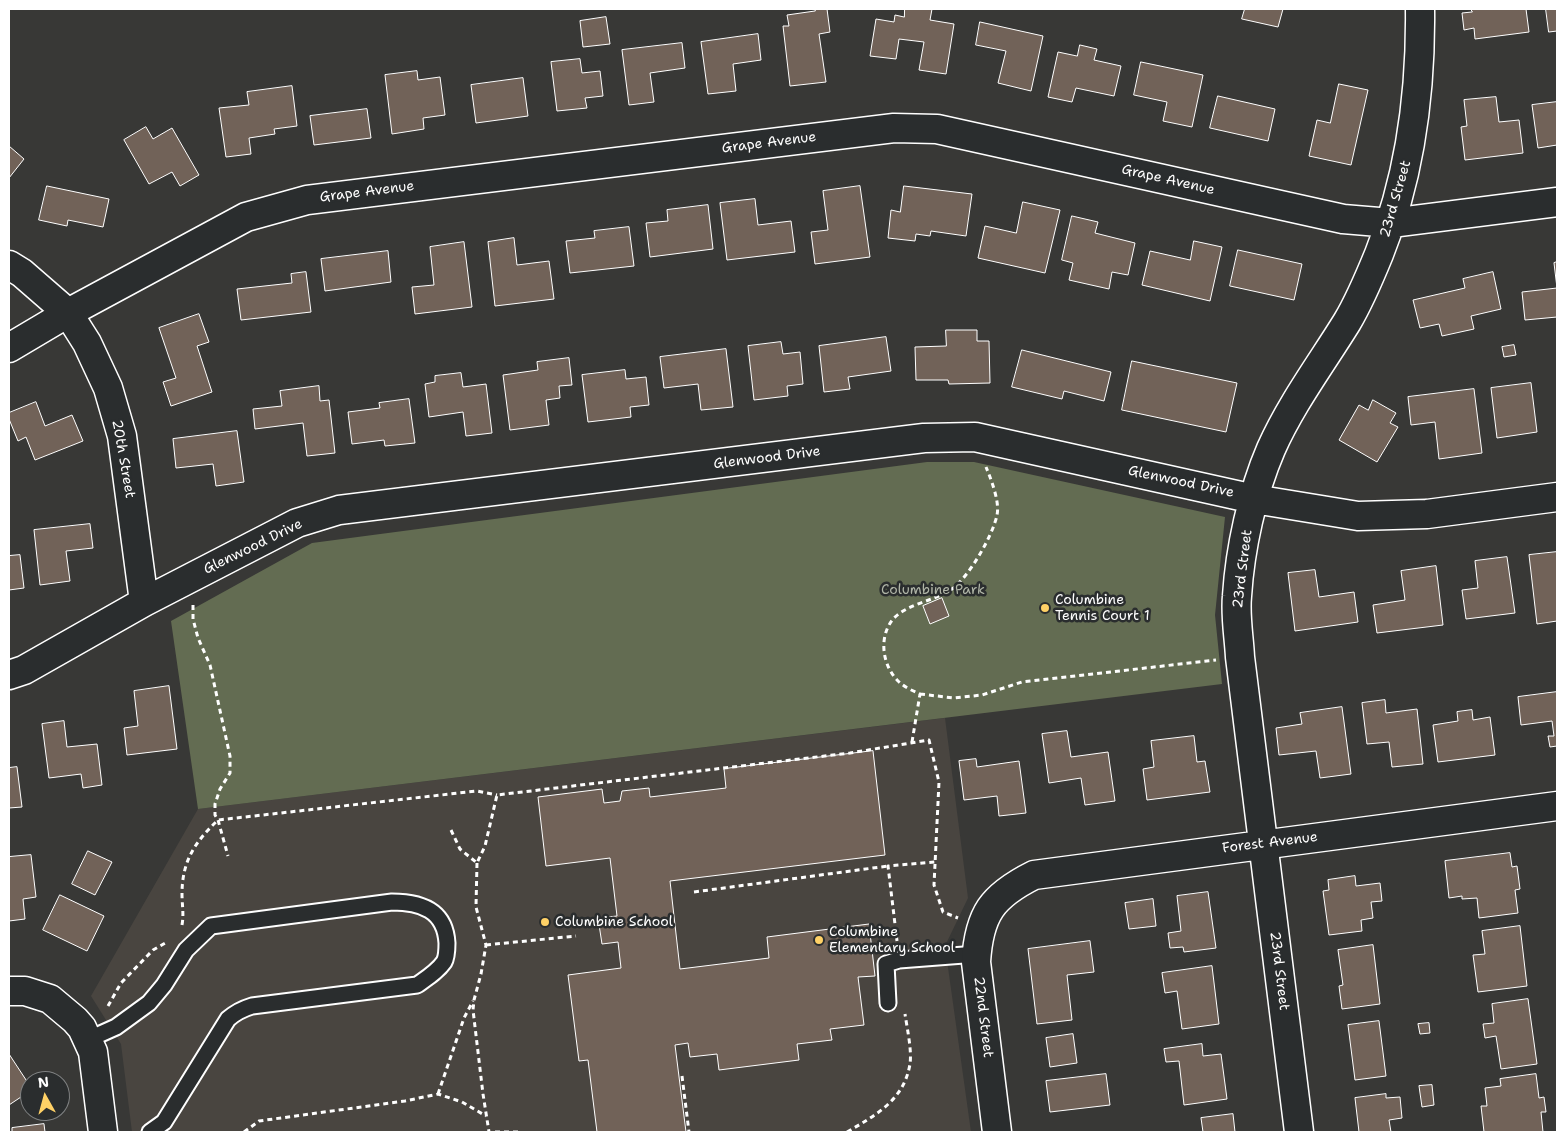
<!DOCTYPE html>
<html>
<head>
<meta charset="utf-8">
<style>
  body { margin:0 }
  #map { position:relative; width:1566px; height:1141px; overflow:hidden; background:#383836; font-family:"Shantell Sans",sans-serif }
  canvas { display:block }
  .frame { position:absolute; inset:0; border:10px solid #fff; pointer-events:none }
  .north { position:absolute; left:20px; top:1071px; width:50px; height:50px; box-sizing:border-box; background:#2a2d2e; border:1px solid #7f8182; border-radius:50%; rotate:353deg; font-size:14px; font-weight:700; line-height:20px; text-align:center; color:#fff }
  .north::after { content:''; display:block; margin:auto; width:18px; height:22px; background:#ffd166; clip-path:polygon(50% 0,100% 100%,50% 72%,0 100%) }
</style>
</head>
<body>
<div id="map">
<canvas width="1566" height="1141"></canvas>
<div class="frame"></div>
<div class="north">N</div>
</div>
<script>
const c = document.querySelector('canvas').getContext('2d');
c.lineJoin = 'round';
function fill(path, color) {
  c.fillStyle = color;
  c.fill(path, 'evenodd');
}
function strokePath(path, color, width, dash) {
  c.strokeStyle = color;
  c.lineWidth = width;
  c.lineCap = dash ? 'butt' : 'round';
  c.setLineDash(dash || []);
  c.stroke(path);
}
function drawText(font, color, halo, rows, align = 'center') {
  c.font = font + ' "Shantell Sans",sans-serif';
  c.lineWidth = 5;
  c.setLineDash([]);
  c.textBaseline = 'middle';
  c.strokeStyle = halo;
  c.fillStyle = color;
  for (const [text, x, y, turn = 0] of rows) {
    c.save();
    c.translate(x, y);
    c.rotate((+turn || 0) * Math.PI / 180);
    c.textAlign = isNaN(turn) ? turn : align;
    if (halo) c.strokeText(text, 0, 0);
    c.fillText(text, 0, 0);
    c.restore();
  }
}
fill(new Path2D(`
  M945,718L968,898L945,946L971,1132H132L121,1044L91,996L198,809Z`), '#494540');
fill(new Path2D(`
  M927,462H974L1225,517L1215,615L1222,684L198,809L171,621L312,543Z`), '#636c52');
const building = new Path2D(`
  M815,9H827L830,32L819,34L826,82L790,86L783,26H789L787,15L815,11Z
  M905,9H932L930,20L954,24L946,74L919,70L924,42L899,39L896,59L870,56L876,19L894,22L895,15L904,17Z
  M1245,9H1283L1278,27L1242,19Z
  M1471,9H1526L1529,32L1475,39L1474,28L1464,30L1462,13L1472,12Z
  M1546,9H1557V31L1549,32Z
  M606,17L610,44L583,47L580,21Z
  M980,22L1043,36L1031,91L998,83L1006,51L976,45Z
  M758,34L761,60L733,64L736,91L708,94L701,42Z
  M682,43L685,68L650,73L654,102L629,105L622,50Z
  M1080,45L1097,49L1094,60L1121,66L1114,96L1076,88L1072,102L1048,97L1058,52L1077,56Z
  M580,59L582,73L600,71L603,96L585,98L587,108L557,111L551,62Z
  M1141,62L1203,75L1192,127L1163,121L1167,102L1134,95Z
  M417,71L418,80L440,77L445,115L423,118L424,129L392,134L385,75Z
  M523,78L528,116L476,123L471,85Z
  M1339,84L1368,90L1351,165L1309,156L1317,120L1330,123Z
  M292,86L297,126L274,129L275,134L249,138L251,154L226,157L219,108L249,105L247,92Z
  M1218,96L1275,109L1268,141L1210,128Z
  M1496,97L1499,122L1519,120L1523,153L1465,160L1461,127L1467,126L1464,100Z
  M1557,102V145L1538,148L1532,105Z
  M367,109L371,138L314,145L310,116Z
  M146,127L153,139L172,128L199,175L180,186L172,172L149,184L124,140Z
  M9,146L24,159L9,178Z
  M47,186L109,199L103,227L68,220L67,226L39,220Z
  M860,186L870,257L815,264L811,232L828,230L823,191Z
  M904,186L972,194L966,236L931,231L930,236L916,234L915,241L888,238L891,210L900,212Z
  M755,199L758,225L791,221L795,252L727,260L720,203Z
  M1023,202L1060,210L1045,273L978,258L985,226L1016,233Z
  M708,205L713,249L650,257L646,223L668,221L667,210Z
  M1072,216L1098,222L1095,233L1135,243L1128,275L1112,272L1109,289L1069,280L1073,263L1062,260Z
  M629,227L634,266L570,273L566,241L595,238L594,231Z
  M514,238L517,265L549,261L554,299L495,306L488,242Z
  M1194,241L1222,247L1210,301L1142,285L1150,251L1190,260Z
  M464,242L472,307L415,314L412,287L434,285L430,247Z
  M1238,250L1302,264L1294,300L1230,286Z
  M388,251L391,282L325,291L321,259Z
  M1557,262V317L1525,320L1522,292L1557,288L1554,263Z
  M306,272L311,312L241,320L237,289L292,283L291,274Z
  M1493,272L1501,309L1471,316L1474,329L1442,336L1439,324L1420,328L1413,300L1465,288L1463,279Z
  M199,314L209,342L197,346L212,392L171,406L163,382L176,378L159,328Z
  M946,330H977V341H989L990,383L949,384L948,380H916L915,347L946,346Z
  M886,337L891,371L848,377L850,389L824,392L819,346Z
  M781,342L783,354L800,352L803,384L787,386L788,396L754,400L748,346Z
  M1514,345L1516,355L1504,357L1502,347Z
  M726,349L733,407L701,410L698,384L664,388L660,357Z
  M1022,350L1111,372L1104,401L1064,391L1062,399L1012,387Z
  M569,358L572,385L559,386L560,398L546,400L549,425L510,430L503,375L538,370L537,362Z
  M1132,361L1237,383L1226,432L1122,410Z
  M625,370L626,379L646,377L649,405L630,407L631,417L588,422L582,375Z
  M461,373L463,387L486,384L492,433L466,436L463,412L429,417L425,384L435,382V376Z
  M1531,383L1537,432L1497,438L1491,388Z
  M319,386L320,401L329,400L335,453L307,456L303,423L255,429L253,409L282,406L280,391Z
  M1474,389L1482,453L1439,459L1435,422L1411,425L1408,397Z
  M409,399L415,443L385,446L384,440L352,444L348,412L380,408L379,403Z
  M1373,400L1396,413L1390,423L1398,427L1377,462L1339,440L1359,405L1368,410Z
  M36,402L45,426L72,415L83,441L35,460L26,437L18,441L9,419V413Z
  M237,431L244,482L216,486L213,464L176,468L173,439Z
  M90,524L93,548L66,551L70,581L40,585L34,530Z
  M1557,552V621L1537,624L1529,555Z
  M20,555L24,588L9,590V556Z
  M1507,557L1515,613L1466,619L1462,590L1478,588L1475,561Z
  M1436,566L1443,625L1377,633L1373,605L1405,600L1401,571Z
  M1315,570L1319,597L1354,592L1358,622L1295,631L1288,573Z
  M942,598L949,616L930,624L923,606Z
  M169,686L177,749L127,755L124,728L138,726L134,691Z
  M1557,692V746L1550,747L1548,736H1554L1552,721L1521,725L1518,697Z
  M1385,700L1386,713L1417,709L1423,764L1392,767L1389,742L1367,744L1362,703Z
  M1342,707L1351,774L1320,778L1316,751L1279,755L1276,728L1302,724L1300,713Z
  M1472,710L1473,720L1490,717L1495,755L1438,762L1433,725L1458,721L1457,712Z
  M64,721L67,747L97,744L102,785L83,788L81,774L49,778L42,724Z
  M1067,731L1071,757L1108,752L1115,801L1085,805L1081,778L1049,783L1042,734Z
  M1194,736L1197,762L1205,761L1210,792L1147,800L1143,769L1154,767L1151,741Z
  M873,751L885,855L670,881L680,969L769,958L767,937L869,924L875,976L858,977L864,1025L830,1029L832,1040L797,1044L799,1060L719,1070L717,1054L690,1057L688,1043L675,1045L686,1132H597L588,1060L579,1061L568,975L621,968L618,942L602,944L598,918L617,916L610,858L546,866L538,797L602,789L604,803L620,801L622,791L649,788L650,797L726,788L724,769Z
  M976,759L977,767L1019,761L1026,813L999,816L997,796L964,800L959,761Z
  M17,767L22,807L9,808V768Z
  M88,851L112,862L95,895L72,884Z
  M1510,853L1512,867L1517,866L1520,889L1515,890L1518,913L1479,918L1477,898L1462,899V896L1449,898L1445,861Z
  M31,855L36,897L23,899L25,919L9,921V857Z
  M1355,876L1356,886L1380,883L1382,901L1371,902L1373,918L1361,920L1362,931L1329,935L1323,891L1329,890L1328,880Z
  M1208,892L1216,948L1184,952L1183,947L1170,948L1168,933L1181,931L1177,896Z
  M60,895L104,916L87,951L43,930Z
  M1153,899L1156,926L1129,929L1125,903Z
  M1520,926L1527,986L1478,992L1473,955L1485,954L1482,931Z
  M1090,941L1094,972L1067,975L1072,1020L1037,1024L1028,949Z
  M1373,945L1380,1004L1342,1009L1339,986L1343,985L1338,950Z
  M1212,966L1219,1024L1182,1029L1177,991L1165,993L1162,973Z
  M1528,999L1537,1064L1501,1069L1496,1036L1485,1038L1483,1024L1494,1023L1492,1004Z
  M1379,1021L1386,1076L1355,1080L1348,1025Z
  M1429,1023L1430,1033L1420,1034L1418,1024Z
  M1073,1034L1077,1063L1050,1067L1046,1038Z
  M1202,1044L1203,1056L1221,1054L1227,1099L1184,1105L1179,1061L1166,1062L1164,1049Z
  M9,1054L30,1086V1091L9,1105Z
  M1106,1074L1110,1105L1050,1112L1046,1081Z
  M1536,1074L1539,1098L1544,1097L1546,1112H1541L1543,1132H1484L1481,1106H1487L1485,1088L1501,1086L1500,1079Z
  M1432,1085L1434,1105L1422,1107L1419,1086Z
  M1386,1094V1098L1400,1097L1402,1118L1389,1120L1391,1132H1359L1355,1098Z
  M1233,1114L1235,1132H1203L1201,1118Z
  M44,1124L45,1132H12V1128Z`);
fill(building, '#716258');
strokePath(building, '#fff', 1);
const service = new Path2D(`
  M888,1003L886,964L899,960L977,954
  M87,1040L116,1027L149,1003L164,985L186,950L211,926L392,902C421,902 445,910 447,943C447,949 447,957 444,962C437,972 427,978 417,985L252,1006C242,1009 236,1012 228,1019L164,1122L150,1132`);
const minor = new Path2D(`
  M9,265L22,273L68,313L87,343L108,388L122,436L144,602
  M9,348L68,313L246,217L307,200L894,128L937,129L1343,219L1391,223L1557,202
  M9,675L24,670L144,602L297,523L339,510L924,438L975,437L1254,499L1358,516L1427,514L1557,497
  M9,991H25L50,999L75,1020L82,1028L93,1052L103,1132
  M997,1132L976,962C979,914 992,896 1034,875L1557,806
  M1299,1132L1240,657C1239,637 1235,616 1237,596C1240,549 1252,493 1271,449C1291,404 1321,364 1347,322C1359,302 1370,276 1379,254C1410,177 1421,91 1420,9`);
strokePath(service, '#fff', 19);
strokePath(minor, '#fff', 31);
strokePath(new Path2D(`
  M193,605V619L198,638L210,665L230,756V773L220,789L215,804V815L218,820L228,856
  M920,694L954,698L982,695L1022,682L1216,660
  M912,742L920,694C913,691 904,687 898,681C882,665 878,636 894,618C909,603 935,601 952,589C969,577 993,535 997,515C1000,502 991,479 986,467
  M451,830L460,849L477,863L485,846L497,795L850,753L929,740L939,782L934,885L943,912L958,918
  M477,863L476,907L486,945L481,974L474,1000L473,1010L483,1094L489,1132
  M694,892L888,866
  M182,925C184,914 182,905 182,894C182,861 195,842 218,820L477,791L497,795
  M897,941L888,866L935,862
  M486,945L576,936
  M108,1006L121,983L153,950L167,942
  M682,1076L689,1132
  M438,1094L464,1018L473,1001
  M244,1132L259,1121L405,1101L438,1094L462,1102L486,1116
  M495,1132H519
  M847,1132C876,1115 904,1100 910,1064C912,1050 907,1028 905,1014`), '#fff', 3, [5, 4]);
strokePath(service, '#2a2d2e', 15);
strokePath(minor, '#2a2d2e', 28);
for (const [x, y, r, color] of [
  [1045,608,5,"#ffd166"],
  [545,922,5,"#ffd166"],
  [819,940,5,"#ffd166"]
]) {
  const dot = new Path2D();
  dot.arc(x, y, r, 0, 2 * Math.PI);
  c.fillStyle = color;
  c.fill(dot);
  strokePath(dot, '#2a2d2e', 2);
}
drawText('14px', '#fff', '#2a2d2e', [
  ["Grape Avenue",769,143,-7],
  ["Grape Avenue",1168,180,13],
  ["Grape Avenue",367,192,-7],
  ["23rd Street",1396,199,-74],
  ["Glenwood Drive",767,458,-7],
  ["20th Street",123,459,80],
  ["Glenwood Drive",1181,482,12],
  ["Glenwood Drive",253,547,-26],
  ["23rd Street",1243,569,-83],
  ["Forest Avenue",1270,843,-7],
  ["23rd Street",1279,971,83],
  ["22nd Street",983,1017,83]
]);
drawText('14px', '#b1b6a8', '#2a2d2e', [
  ["Columbine Park",933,590]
]);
drawText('14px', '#fff', '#2a2d2e', [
  ["Columbine",1055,600],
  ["Tennis Court 1",1055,616],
  ["Columbine School",555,922],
  ["Columbine",829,932],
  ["Elementary School",829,948]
], 'left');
</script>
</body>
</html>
